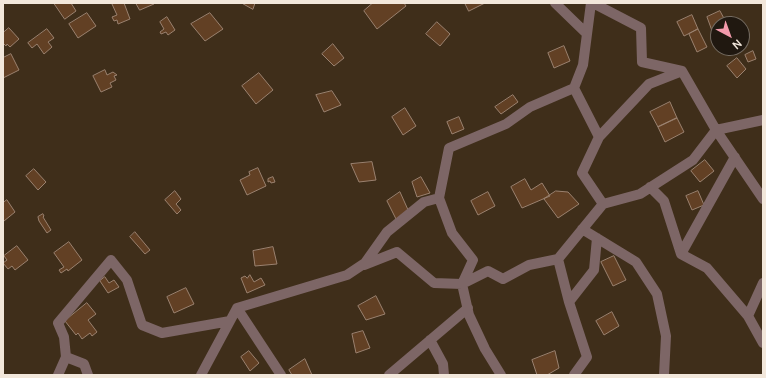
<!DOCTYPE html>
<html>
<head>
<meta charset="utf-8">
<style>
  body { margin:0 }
  #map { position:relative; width:766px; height:378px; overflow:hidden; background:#3f2e1a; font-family:Manrope,sans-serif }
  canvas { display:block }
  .frame { position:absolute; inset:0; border:4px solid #f2e7db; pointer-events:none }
  .north { position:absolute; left:710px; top:16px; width:40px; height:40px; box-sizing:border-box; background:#201810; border:1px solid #746b61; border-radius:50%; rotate:139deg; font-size:11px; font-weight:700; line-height:16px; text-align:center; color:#f2e7db }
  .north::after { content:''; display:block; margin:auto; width:14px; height:18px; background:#f39aab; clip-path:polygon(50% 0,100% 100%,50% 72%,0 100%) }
</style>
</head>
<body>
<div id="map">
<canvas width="766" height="378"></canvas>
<div class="frame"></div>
<div class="north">N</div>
</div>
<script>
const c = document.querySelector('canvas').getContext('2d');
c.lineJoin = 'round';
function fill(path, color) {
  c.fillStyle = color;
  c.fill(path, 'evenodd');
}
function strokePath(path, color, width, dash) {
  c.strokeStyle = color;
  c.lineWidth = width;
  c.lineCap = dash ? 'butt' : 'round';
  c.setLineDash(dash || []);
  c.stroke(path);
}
const building = new Path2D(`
  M54,3H71L76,11L65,19Z
  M114,3H124L130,19L118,24L117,20L114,21L112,17L117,15L112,4Z
  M136,3H154V4L140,10Z
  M242,3H255L253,9Z
  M373,3H404L406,6L377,29L364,11Z
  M465,3H485L469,11Z
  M720,11L727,24H718V38L715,39L707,17Z
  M87,13L96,26L78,38L69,24Z
  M210,13L223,29L205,41L191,24Z
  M692,15L698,29L684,36L677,22Z
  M167,17L175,30L168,35L166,32L161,34L160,32L164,29L160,22Z
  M437,22L450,34L440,46L426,34Z
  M9,28L19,39L10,47L7,44L6,46L3,43V33Z
  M47,29L54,38L48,42L52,47L44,54L37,44L32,48L28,43Z
  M698,29L707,47L697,52L689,34Z
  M333,44L344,58L334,66L322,54Z
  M564,46L570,61L554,68L548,53Z
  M753,51L756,59L748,62L745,55Z
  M11,54L19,70L3,78V58Z
  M737,58L746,69L737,78L727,66Z
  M105,70L107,75L113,72L117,75L114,76L116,80L110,83L112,87L101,92L93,76Z
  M259,73L273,90L256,104L242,86Z
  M332,91L341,105L324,112L316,95Z
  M513,95L518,102L501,114L495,107Z
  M670,102L677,118L658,127L650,112Z
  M405,108L416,126L403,135L392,117Z
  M459,117L464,129L452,134L447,122Z
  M677,118L684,132L665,142L658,127Z
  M705,160L714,171L700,182L691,171Z
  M372,162L376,180L359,182L351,164Z
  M258,168L266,186L247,195L240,180L250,175L249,172Z
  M34,169L46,182L38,190L26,176Z
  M273,177L275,182L271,183L270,181L268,182V179Z
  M421,177L430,193L417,197L412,182Z
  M525,179L531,190L542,183L550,196L522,208L511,187Z
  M175,191L181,199L176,204L181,210L177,214L165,200Z
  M556,191L568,192L579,204L558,218L544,199Z
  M698,191L704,205L692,210L686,196Z
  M400,192L409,212L397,221L387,201Z
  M488,192L495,206L478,215L471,201Z
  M7,200L15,212L4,221L3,219V203Z
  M43,214L44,216L43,217L51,230L47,233L39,221L38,217Z
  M135,232L150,250L145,254L130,237Z
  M69,242L82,260L68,271L67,269L61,273L59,270L64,267L54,253Z
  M17,246L28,260L15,270L12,266L8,269L3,263L7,260L4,256Z
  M273,247L277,264L255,266L253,251Z
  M614,256L626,280L613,286L601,262Z
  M250,275L254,282L261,278L265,285L247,293L241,278L245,276L247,278Z
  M105,277L109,283L114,280L119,287L108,293L100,281Z
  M186,288L194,304L174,313L167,297Z
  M376,296L385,314L366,320L358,306Z
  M87,303L96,314L88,320L97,332L92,336L90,333L82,339L78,333L76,335L65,321Z
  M612,312L619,326L604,335L596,321Z
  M363,331L370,348L356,353L352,334Z
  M249,351L259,363L250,371L241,357Z
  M555,351L559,368L547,375H537L532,360Z
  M305,359L312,375H292L289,370Z`);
fill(building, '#624024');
strokePath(building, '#9a816f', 1);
strokePath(new Path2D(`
  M555,3L587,34
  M574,88L599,137L582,173L603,204
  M763,120L716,130L763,199
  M599,137L649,84L682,71
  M650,187L664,201L681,254L707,268L748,316
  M439,198L452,233L473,260L462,284L488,271L503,279L529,265L558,259L603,204L640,194L693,160L716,130L682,71L642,62L641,28L593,3
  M582,229L636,262L657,294L666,336L664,375
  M681,254L735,157
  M558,259L569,302
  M364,265L397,252L434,283L462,284L469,315L485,349L501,375
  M763,283L748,316L763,343
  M237,308L281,375
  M430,340L443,364L444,375
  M66,357L84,364L88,375
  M58,375L66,357L64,337L58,323L111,260L127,280L142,325L162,333L230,321
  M201,375L237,308L347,275L365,263L387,232L424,202L439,198L449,148L506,124L530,107L574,88L583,65L591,3
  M389,375L468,308
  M574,375L587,357L569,302L594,270L597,238`), '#7d6666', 10);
</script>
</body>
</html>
